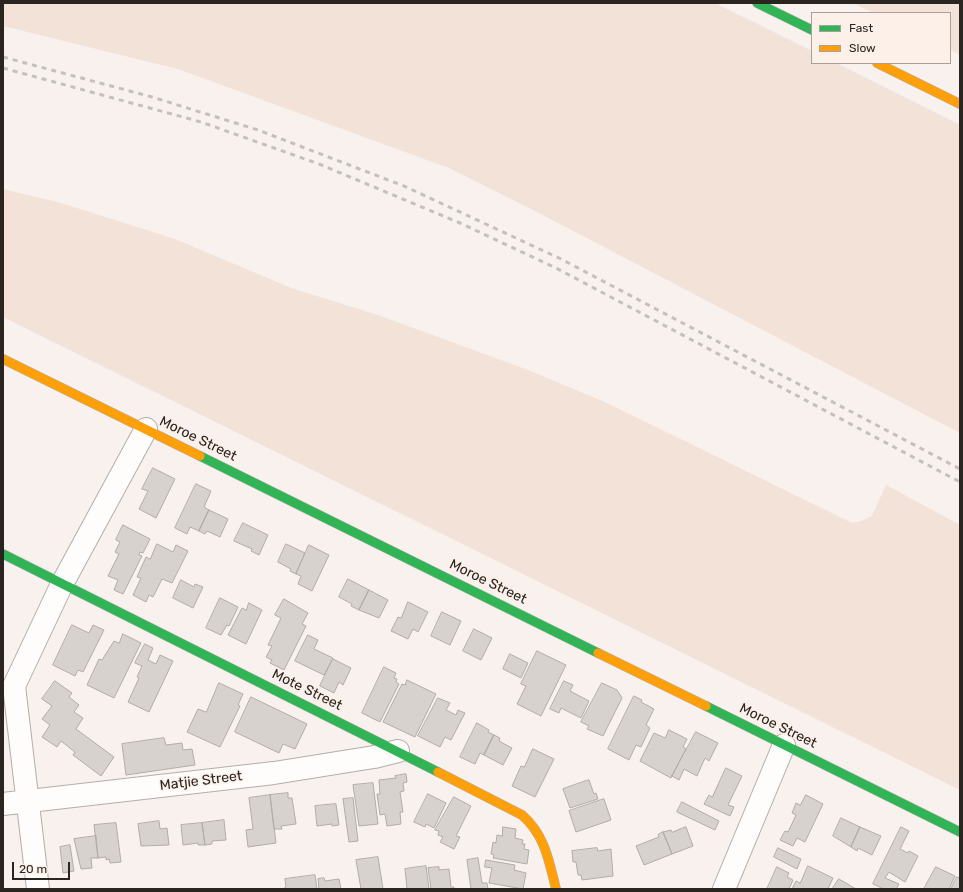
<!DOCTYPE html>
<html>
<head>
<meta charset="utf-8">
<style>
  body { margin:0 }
  #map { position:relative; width:963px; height:892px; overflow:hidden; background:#f8f1ed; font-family:Rubik,sans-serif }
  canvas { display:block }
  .frame { position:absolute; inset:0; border:4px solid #2a2521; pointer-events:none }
  .legend { position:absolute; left:811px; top:12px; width:140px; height:52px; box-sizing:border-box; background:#fdf0e8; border:1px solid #a99f98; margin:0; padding:5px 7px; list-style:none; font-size:12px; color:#2a2521 }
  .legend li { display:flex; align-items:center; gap:8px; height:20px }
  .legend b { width:20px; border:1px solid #a99f98 }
  .scale { position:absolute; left:12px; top:862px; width:58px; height:18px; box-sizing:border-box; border:2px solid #2a2521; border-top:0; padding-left:5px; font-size:12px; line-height:14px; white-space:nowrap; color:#2a2521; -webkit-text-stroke:3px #fdf0e8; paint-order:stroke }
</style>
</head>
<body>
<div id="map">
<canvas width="963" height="892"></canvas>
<div class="frame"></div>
<ul class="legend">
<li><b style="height:5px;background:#30b455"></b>Fast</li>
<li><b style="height:5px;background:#ff9f0a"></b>Slow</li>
</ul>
<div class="scale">20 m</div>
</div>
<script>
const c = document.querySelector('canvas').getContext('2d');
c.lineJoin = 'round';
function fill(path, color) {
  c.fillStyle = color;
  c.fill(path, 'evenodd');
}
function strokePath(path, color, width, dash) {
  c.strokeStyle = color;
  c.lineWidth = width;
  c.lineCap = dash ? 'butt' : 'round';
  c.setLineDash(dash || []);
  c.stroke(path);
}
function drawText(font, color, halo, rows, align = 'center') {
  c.font = font + ' Rubik,sans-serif';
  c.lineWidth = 3;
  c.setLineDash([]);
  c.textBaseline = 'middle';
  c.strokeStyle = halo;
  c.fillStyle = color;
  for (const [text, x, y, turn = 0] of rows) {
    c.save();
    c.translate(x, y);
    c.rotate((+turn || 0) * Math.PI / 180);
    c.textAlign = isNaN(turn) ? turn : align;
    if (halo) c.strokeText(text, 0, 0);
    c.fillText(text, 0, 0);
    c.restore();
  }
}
fill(new Path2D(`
  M3,3H715L812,51V63H836L960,125V433L535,211L449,168L178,69L3,26Z
  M853,3H960V55L950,50V13H873Z
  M3,189L61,203L175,239L291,288L378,315L528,370L607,403L852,523L861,521L872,516L886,485L960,525V790L3,317Z`), '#f2e2d8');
const building = new Path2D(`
  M153,468L175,479L156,518L139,509L148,491L142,489Z
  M196,484L211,491L204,507L209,510L199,531L190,527L187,534L175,528Z
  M209,510L228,519L220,537L207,531L205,534L199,531Z
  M243,523L268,535L259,555L251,551L252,549L234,541Z
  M123,525L150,539L143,553L140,552L139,555L142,556L123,594L114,590L118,580L108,576L119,554L115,552L120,542L116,540Z
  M157,544L173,552L176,545L188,551L172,583L162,579L153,597L149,595L146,602L133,595L141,578L137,577L146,557L150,559Z
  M286,544L305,553L296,574L290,571L291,569L278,562Z
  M309,545L329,555L312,591L298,584L301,576L296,574Z
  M348,579L369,590L359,610L351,606L352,604L339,597Z
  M181,580L194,587L195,584L203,587L193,608L173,598Z
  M369,590L388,600L379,618L359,610Z
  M220,598L238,607L229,626L227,625L221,635L206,628Z
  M284,599L308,613L302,624L306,626L284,670L270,663L272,660L266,657L272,646L268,645L281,618L275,615Z
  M408,602L428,612L418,632L413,629L408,639L391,631L398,617L401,618Z
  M249,603L262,610L246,644L228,635L242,608L246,610Z
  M442,612L461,621L450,645L431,636Z
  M72,625L89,633L93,625L104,630L83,672L78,670L75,676L53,665Z
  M474,629L492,638L481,660L463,651Z
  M123,634L141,643L114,698L87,685L99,659L102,660L114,641L119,643Z
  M308,635L318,640L314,649L333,658L324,675L295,661Z
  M145,644L153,648L148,660L156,664L160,655L173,661L149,712L128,702L139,678L137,677L142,666L135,663Z
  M537,651L566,665L541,716L517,704L526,686L521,684Z
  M510,654L528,663L521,678L503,669Z
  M333,659L351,668L343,685L339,682L334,693L320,686Z
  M384,667L396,673L394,678L397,679L396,682L399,684L380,722L362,713Z
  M407,680L436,694L415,737L383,722L402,684L405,685Z
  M55,681L72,693L69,697L79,705L74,712L83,718L76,729L114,757L101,776L73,755L75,752L61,741L57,747L42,737L50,725L42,719L52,706L42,699Z
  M564,681L573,685L570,691L589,701L581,718L561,708L559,713L550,709Z
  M219,683L243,694L238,705L240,706L220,747L187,732L198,709L206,712Z
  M602,683L617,690L622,698L603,736L587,729L589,726L581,722Z
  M634,696L642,700L641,702L654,709L646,725L650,728L641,747L636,745L629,760L608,749Z
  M251,697L307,724L295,749L283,744L279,753L235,732Z
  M438,698L450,703L446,710L456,715L458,710L465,713L451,740L445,737L440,747L418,736Z
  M477,723L489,730L488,732L494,735L484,755L480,753L475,764L460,757Z
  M669,730L687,739L683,747L686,749L671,778L640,761L654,733L665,738Z
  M696,732L718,743L709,761L705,758L697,776L684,769L679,780L672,776Z
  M494,735L500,738L499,741L512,748L503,765L484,755Z
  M164,738L166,745L182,743L183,750L192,749L195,765L126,775L122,744Z
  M533,749L554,759L535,797L512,786L521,766L524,767Z
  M726,768L742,776L728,805L734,807L730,816L704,804L709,795L712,797Z
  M406,774L407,782L403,783L404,791L400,792L403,812H400L401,824L387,826L385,814L380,815L377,794H380L379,780L396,778L395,776Z
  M589,780L594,794L596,793L598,799L570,808L563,789Z
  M373,783L378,824L359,826L353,785Z
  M288,793V798H292L296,824L281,826L282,829H274L270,795Z
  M428,794L446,803L434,828L426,824L425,827L414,822Z
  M270,795L276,843L248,847L246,830L253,829L249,798Z
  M806,795L823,804L805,842L797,838L793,846L780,840L785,831L788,832L796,815L792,813L796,803L800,805Z
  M454,797L471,806L456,836L460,837L454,849L440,842L443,837L438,835L439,831L435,830Z
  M353,798L358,841L349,842L343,799Z
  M604,799L611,820L576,832L569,811Z
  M682,802L719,821L715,830L677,812Z
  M336,804L339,825L332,826V824L317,826L315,806Z
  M841,818L860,827L851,847L833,836Z
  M224,820L226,840L212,841V844L205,845L202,823Z
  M159,821L160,829L167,828L169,845L141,846L138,824Z
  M116,823L121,862L110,863L109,859L106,860V857L98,858L94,825Z
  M202,823L205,845H198V843L183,845L181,825Z
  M503,827L516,829L515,838L523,840L522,844H525L524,849L529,850L527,864L493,858L494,855L491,854L493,842L496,843L497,835L502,836Z
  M686,827L693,846L672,854L663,832L671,830L672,832Z
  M860,827L881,836L872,855L858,848L857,851L851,847Z
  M901,827L909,831L900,849L908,853L909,851L918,856L905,882L889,872L885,878L899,884L896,889H884L873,884Z
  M663,832L672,854L644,865L636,846L659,837L658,835Z
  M96,836L98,858H91L92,868L81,869L74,839Z
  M70,845L74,871L63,873L60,847Z
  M597,848L598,851L611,849L613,876L582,880L581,875H578L576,862H573L572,851Z
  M778,848L801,859L797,869L774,857Z
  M378,857L383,889H361L356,860Z
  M478,858L482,883H487L488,889H471L467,860Z
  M486,860L515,865L514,870L526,873L523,889L489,883L492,868L485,867Z
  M426,866L429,889H407L405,869Z
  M808,866L833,878L828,889H792L796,881L800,883Z
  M439,867V870L449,869L451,887H454V889H431L428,868Z
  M777,867L789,873L787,877L793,880L789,889H767Z
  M936,867L955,876L949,889H924Z
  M315,875L317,889H283L286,887L285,879Z
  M957,877L960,878V889H951Z
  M324,878L325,881L339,879L341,889H319L318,879Z
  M839,879L856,889H834L833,888Z`);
fill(building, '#d8d2ce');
strokePath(building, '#b2aca9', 1);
const street = new Path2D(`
  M3,804L274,773L374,757L398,751
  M38,889L14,686L62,584L146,429
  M724,889L784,745`);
const fast = new Path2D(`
  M757,3L812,30
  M200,456L598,653
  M3,554L438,772
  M706,706L960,832`);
const slow = new Path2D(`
  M877,63L960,104
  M3,359L200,456
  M598,653L706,706
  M438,772L522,815C545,835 549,861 556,889`);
strokePath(street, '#b4aeaa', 24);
strokePath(fast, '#b4aeaa', 10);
strokePath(slow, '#b4aeaa', 10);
strokePath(street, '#fefdfc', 22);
strokePath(fast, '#30b455', 9);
strokePath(slow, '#ff9f0a', 9);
strokePath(new Path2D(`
  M3,57L152,97L258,130L404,186L561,259L960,469
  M3,68L201,122L319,164L460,223L556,268L960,482`), '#c2c1bf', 3, [5, 5]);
drawText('14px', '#2a2521', '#fdf0e8', [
  ["Moroe Street",198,439,26],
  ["Moroe Street",488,582,26],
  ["Mote Street",307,690,26],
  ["Moroe Street",778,726,26],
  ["Matjie Street",201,781,-7]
]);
</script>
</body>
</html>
